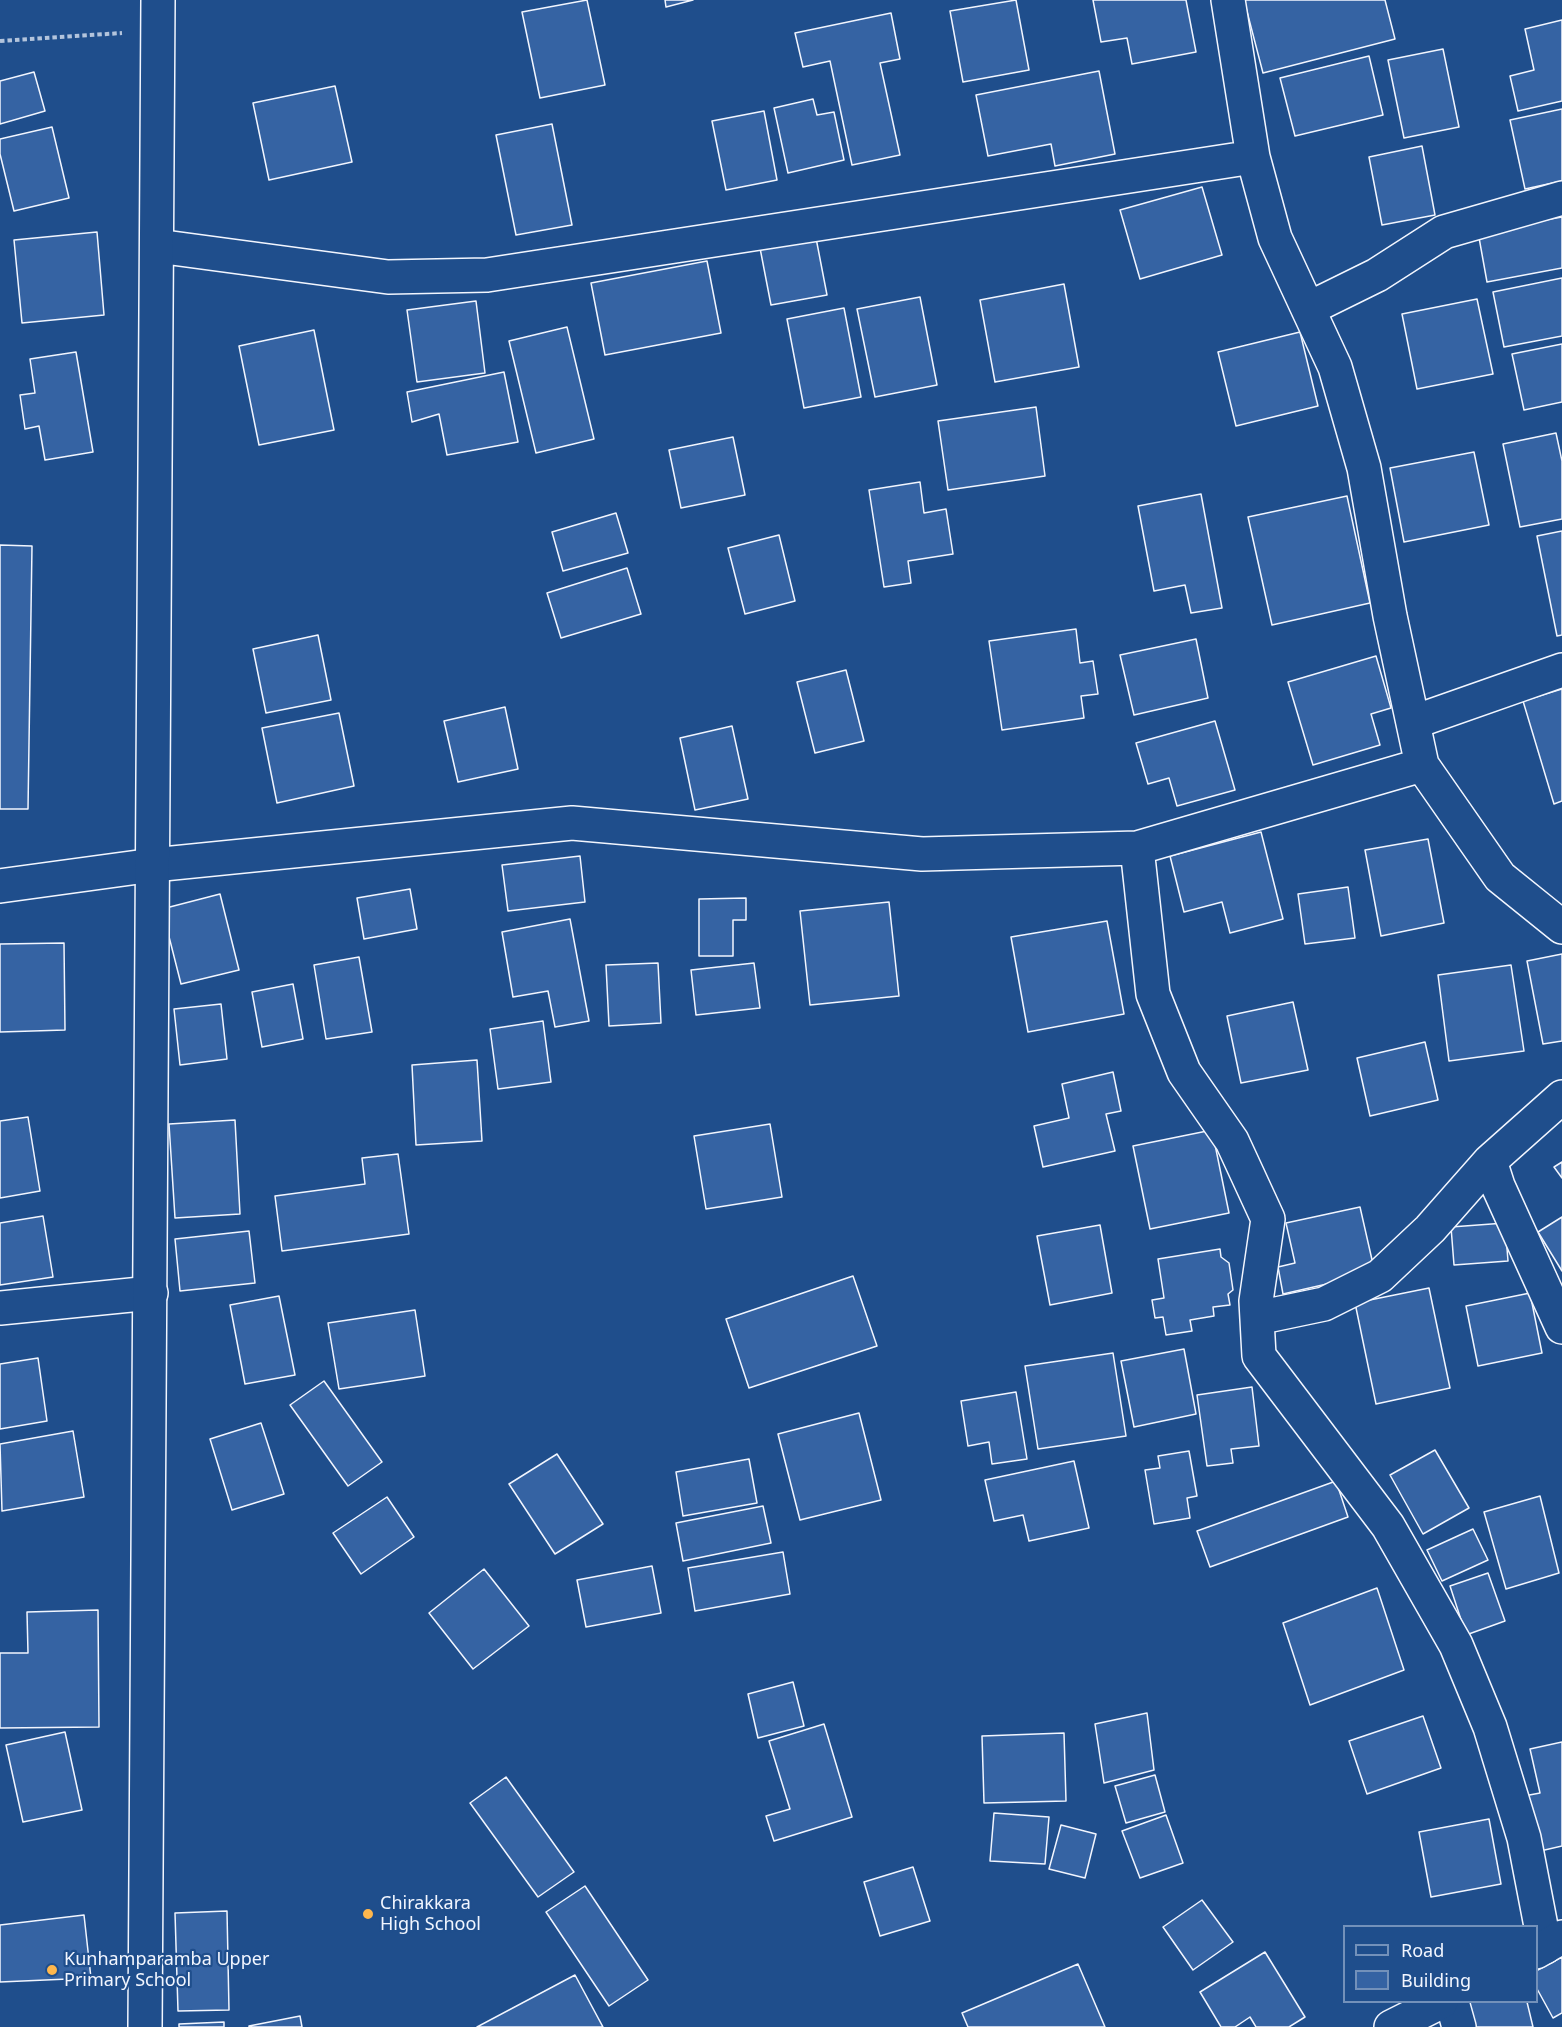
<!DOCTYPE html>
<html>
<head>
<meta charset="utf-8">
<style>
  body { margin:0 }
  #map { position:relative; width:1562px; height:2027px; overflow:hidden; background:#1f4e8c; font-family:"Noto Sans",sans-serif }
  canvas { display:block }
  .legend { position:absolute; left:1343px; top:1925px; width:195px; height:78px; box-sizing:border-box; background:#1f4e8c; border:2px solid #7391ba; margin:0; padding:8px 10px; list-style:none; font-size:18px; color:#f2f6ff }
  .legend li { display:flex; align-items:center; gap:12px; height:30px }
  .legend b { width:30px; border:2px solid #7391ba }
</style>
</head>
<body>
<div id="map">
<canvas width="1562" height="2027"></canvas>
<ul class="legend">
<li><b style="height:8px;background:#1f4e8c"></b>Road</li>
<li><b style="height:16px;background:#3563a3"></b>Building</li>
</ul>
</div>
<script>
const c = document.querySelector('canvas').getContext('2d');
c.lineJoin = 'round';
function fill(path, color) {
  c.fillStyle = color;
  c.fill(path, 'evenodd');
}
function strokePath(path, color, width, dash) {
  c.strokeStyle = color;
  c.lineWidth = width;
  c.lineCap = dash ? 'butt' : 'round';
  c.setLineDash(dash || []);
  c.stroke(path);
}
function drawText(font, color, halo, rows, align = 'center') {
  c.font = font + ' "Noto Sans",sans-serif';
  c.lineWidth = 4.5;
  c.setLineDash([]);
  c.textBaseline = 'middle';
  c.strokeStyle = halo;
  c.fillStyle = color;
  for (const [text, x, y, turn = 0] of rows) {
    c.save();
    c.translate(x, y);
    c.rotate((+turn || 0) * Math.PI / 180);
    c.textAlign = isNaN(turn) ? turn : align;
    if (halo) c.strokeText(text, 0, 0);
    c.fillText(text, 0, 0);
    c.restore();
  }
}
const building = new Path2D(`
  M587,0L605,85L540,98L522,12Z
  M665,0H693L666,7Z
  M1016,0L1029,70L963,82L950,11Z
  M1093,0H1186L1196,52L1132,64L1127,38L1101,42Z
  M1244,0H1385L1395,39L1263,73Z
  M891,13L900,59L880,63L900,155L852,165L830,61L803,67L795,33Z
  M1562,20V101L1518,111L1510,76L1534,70L1525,29Z
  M1443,49L1459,127L1404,138L1388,60Z
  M1369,56L1383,115L1295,136L1280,78Z
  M1099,71L1115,154L1055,166L1051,144L988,156L976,95Z
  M34,72L45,111L0,124V81Z
  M335,86L352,162L269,180L253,103Z
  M813,99L817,115L834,112L844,160L788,173L774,108Z
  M1562,109V181L1525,189L1510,120Z
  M764,111L777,180L726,190L712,121Z
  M552,124L572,225L516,235L496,135Z
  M52,127L69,198L14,211L0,154V139Z
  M1422,146L1435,215L1382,225L1369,157Z
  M1202,187L1222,255L1140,279L1120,210Z
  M1562,217V268L1487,282L1478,232Z
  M97,232L104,315L22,323L14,240Z
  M816,238L827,295L771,305L760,248Z
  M707,261L721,333L605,355L591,283Z
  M1562,278V336L1504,347L1493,292Z
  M1064,284L1079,367L995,382L980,300Z
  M920,297L937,385L875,397L857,309Z
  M1477,299L1493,374L1417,389L1402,314Z
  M476,301L485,373L417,382L407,310Z
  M844,308L861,397L804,408L787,319Z
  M567,327L594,439L536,453L509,341Z
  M314,330L334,430L259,445L239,346Z
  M1300,332L1318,406L1236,426L1218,352Z
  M1562,344V402L1524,410L1512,354Z
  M76,352L93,452L45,460L39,426L25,429L20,395L35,393L30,359Z
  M504,372L518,442L447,455L439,414L412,422L407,392Z
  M1036,407L1045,476L948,490L938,421Z
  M1556,433L1562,461V519L1520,527L1503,444Z
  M733,437L745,495L681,508L669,450Z
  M1474,452L1489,525L1404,542L1390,468Z
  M920,482L924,513L946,509L953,554L908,561L911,583L884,587L869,490Z
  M1201,494L1222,608L1191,613L1185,585L1154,591L1138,506Z
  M1347,496L1370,603L1272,625L1248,517Z
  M616,513L628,553L563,571L552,532Z
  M1562,531V635L1557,636L1537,536Z
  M779,535L795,601L745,614L728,548Z
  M0,545L32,546L28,809H0Z
  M627,568L641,614L561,638L547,593Z
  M1076,629L1080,663L1093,661L1098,694L1081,696L1084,718L1002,730L989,641Z
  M318,635L331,700L266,713L253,649Z
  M1196,639L1208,698L1134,715L1120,655Z
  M1376,656L1391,708L1371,714L1380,745L1313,765L1288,682Z
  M846,670L864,741L815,753L797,682Z
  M1562,689V801L1554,804L1523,701Z
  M505,707L518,769L458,782L444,721Z
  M339,713L354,786L277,803L262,728Z
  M1215,721L1235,790L1177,806L1169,778L1148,784L1136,743Z
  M732,726L748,799L695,810L680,738Z
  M1261,832L1283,919L1230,933L1222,902L1184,912L1170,856Z
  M1428,839L1444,923L1381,936L1365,850Z
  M580,856L585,902L508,911L502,865Z
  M1348,887L1355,938L1305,944L1298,894Z
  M410,889L417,929L364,939L357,898Z
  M220,894L239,970L181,984L162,909Z
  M746,898V920H733V956H699V899Z
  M889,902L899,996L810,1005L800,911Z
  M570,919L589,1021L555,1027L548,991L513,997L502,932Z
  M1107,921L1124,1014L1028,1032L1011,937Z
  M64,943L65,1030L0,1032V944Z
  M1562,954V1041L1543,1044L1527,961Z
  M359,957L372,1032L326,1039L314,965Z
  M658,963L661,1023L609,1026L606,965Z
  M754,963L760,1008L696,1015L691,970Z
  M1511,965L1524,1051L1449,1061L1438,975Z
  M293,984L303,1039L262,1047L252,992Z
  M1293,1002L1308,1070L1241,1083L1227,1016Z
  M221,1004L227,1059L180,1065L174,1009Z
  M543,1021L551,1082L498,1089L490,1029Z
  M1425,1042L1438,1100L1370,1116L1357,1058Z
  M477,1060L482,1141L416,1145L412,1065Z
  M1113,1072L1121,1111L1106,1114L1115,1151L1043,1167L1034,1126L1069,1118L1062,1084Z
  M28,1117L40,1191L0,1198V1121Z
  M235,1120L240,1214L175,1218L169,1124Z
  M770,1124L782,1197L706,1209L694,1136Z
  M1212,1130L1229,1213L1150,1229L1133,1146Z
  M398,1154L409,1234L282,1251L275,1196L365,1184L362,1158Z
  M1562,1162V1178L1554,1167Z
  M1360,1207L1375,1273L1283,1294L1278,1267L1295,1263L1286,1223Z
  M43,1216L53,1277L0,1285V1223Z
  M1562,1217V1271L1538,1232Z
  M1505,1223L1508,1261L1454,1265L1451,1227Z
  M1100,1225L1112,1293L1050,1305L1037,1236Z
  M249,1231L255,1283L180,1291L175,1239Z
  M1220,1249L1221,1257L1229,1263L1233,1290L1228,1294L1230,1305L1213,1307L1214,1316L1190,1320L1192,1331L1166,1335L1163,1317L1155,1318L1152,1300L1164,1298L1158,1259Z
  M853,1276L877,1346L749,1388L726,1319Z
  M1429,1288L1450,1388L1376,1404L1355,1303Z
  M1530,1293L1542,1353L1478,1366L1466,1306Z
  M279,1296L295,1375L245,1384L230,1305Z
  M415,1310L425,1376L339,1389L328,1323Z
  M1184,1349L1196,1414L1134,1427L1121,1361Z
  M1113,1353L1126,1436L1038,1449L1025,1366Z
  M38,1358L47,1421L0,1429V1364Z
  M324,1381L382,1462L348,1486L290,1405Z
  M1252,1387L1259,1446L1231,1449L1233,1463L1207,1466L1197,1395Z
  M1016,1392L1027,1459L992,1464L989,1442L968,1446L961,1401Z
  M859,1413L881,1500L800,1520L778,1434Z
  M261,1423L284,1494L232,1510L210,1439Z
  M73,1431L84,1497L2,1511L0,1444Z
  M1435,1450L1469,1508L1423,1534L1390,1475Z
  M1189,1451L1197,1496L1187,1498L1190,1518L1154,1524L1145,1470L1160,1468L1158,1456Z
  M557,1454L603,1524L555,1554L509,1484Z
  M749,1459L757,1503L683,1516L676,1472Z
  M1074,1461L1089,1528L1029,1541L1023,1515L994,1521L985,1480Z
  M1336,1481L1348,1517L1210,1567L1197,1531Z
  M1540,1496L1559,1573L1506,1589L1484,1512Z
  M387,1497L414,1537L361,1574L333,1533Z
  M763,1506L771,1543L683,1561L676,1523Z
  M1473,1529L1488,1560L1442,1581L1427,1550Z
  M783,1552L790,1594L695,1611L688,1568Z
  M652,1566L661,1613L586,1627L577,1580Z
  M484,1569L529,1626L473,1669L429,1613Z
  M1488,1573L1505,1621L1466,1635L1450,1586Z
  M1377,1588L1404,1670L1310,1705L1283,1623Z
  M98,1610L99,1727L0,1728V1653H28L27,1612Z
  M793,1682L804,1726L758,1738L748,1694Z
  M1147,1713L1154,1770L1104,1783L1095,1724Z
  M1423,1716L1441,1768L1367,1794L1349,1741Z
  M824,1724L852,1817L774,1841L766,1816L790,1809L769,1741Z
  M65,1732L82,1810L23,1822L6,1745Z
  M1064,1733L1066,1801L984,1803L982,1736Z
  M1562,1742V1846L1536,1852L1524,1796L1540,1793L1530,1749Z
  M1155,1775L1165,1812L1126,1823L1115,1786Z
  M506,1777L574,1872L538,1897L470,1803Z
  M994,1813L1049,1817L1045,1864L990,1861Z
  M1166,1815L1183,1863L1140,1878L1122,1831Z
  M1489,1819L1501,1884L1431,1897L1419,1832Z
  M1061,1825L1096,1834L1085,1878L1049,1869Z
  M913,1867L930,1921L880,1936L864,1882Z
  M585,1886L648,1980L609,2006L546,1912Z
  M1202,1900L1233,1942L1193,1970L1163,1927Z
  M227,1911L229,2010L178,2011L175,1913Z
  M84,1915L91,1978L0,1982V1925Z
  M1265,1952L1305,2017L1289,2027H1256L1250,2017L1235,2027H1221L1200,1992Z
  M1562,1957V2013L1553,2018L1536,1987V1971Z
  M1078,1964L1105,2027H968L962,2013Z
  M575,1975L603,2027H477Z
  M1464,2002H1527L1533,2027H1471Z
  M300,2016L302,2027H249V2026Z
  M224,2022V2027H179V2024Z`);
fill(building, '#3563a3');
strokePath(building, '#f2f6ff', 1.5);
const minor = new Path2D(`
  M1228,0L1253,157L1275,238L1335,367L1364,468L1390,616L1422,765L1500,877L1562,927
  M157,246L388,277L487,275L1253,157
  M1308,309L1377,275L1444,232L1562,198
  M1414,726V722L1562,670
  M1137,848L1153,994L1184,1072L1232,1141L1268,1219L1256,1301L1259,1356L1388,1526L1456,1645L1490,1727L1524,1838L1545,1947
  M0,886L153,865L572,823L922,854L1137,848L1422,765
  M1490,1161L1498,1186L1562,1327
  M0,1308L151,1293
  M1257,1318L1324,1304L1380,1276L1430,1229L1490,1161L1562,1097
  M1452,2002L1459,2027`);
const tertiary = new Path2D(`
  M145,2027L158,0`);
const primary = new Path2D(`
  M1536,1952L1562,1937
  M1391,2027L1441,2002`);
strokePath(minor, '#f2f6ff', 36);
strokePath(tertiary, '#f2f6ff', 36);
strokePath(primary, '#f2f6ff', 36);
strokePath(new Path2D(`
  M0,41L122,33`), '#b3c4dc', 4, [4.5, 3]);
strokePath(minor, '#1f4e8c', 33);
strokePath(tertiary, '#1f4e8c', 33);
strokePath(primary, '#1f4e8c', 33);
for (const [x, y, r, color] of [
  [368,1914,6,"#ffb74d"],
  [52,1970,6,"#ffb74d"]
]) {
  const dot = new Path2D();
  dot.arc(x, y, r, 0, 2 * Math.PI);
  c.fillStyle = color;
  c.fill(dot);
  strokePath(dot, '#1f4e8c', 2);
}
drawText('18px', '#f2f6ff', '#1f4e8c', [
  ["Chirakkara",380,1904],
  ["High School",380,1925],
  ["Kunhamparamba Upper",64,1960],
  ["Primary School",64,1981]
], 'left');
</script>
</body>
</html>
